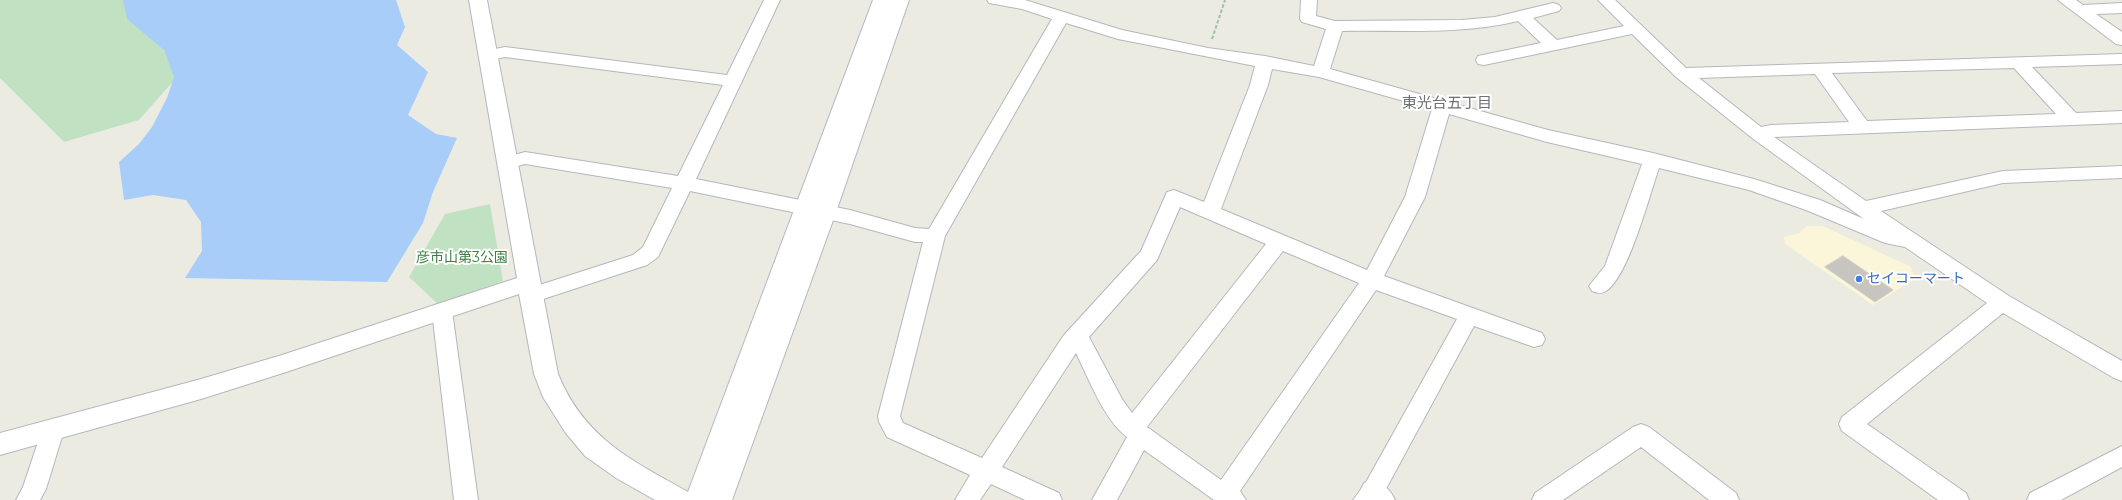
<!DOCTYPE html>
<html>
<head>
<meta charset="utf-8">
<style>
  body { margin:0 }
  canvas { display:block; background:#ecebe2 }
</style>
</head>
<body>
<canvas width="2122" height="500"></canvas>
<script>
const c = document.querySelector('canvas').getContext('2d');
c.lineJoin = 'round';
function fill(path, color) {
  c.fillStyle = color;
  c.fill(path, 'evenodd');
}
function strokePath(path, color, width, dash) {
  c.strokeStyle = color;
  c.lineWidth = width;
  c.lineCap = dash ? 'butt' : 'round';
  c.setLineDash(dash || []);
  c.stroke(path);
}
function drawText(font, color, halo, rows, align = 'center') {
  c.font = font + ' Montserrat,"Noto Sans JP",sans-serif';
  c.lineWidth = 4;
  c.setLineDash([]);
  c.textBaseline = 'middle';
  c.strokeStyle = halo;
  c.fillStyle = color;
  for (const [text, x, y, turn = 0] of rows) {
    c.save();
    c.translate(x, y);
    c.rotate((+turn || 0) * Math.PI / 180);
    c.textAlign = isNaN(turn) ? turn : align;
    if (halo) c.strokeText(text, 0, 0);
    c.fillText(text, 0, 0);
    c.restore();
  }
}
fill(new Path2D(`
  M1807,226H1823L1911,267L1915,279L1873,305L1785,244L1784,237L1799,233Z`), '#fbf6d9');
fill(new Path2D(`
  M0,0H139L177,77L139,120L64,142L0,78Z
  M490,204L503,281L439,305L409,277L445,214Z`), '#c0e2c3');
fill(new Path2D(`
  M123,0H396L405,27L397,45L428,72L408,115L436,134L457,138L433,192L423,223L387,282L185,278L202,251L201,222L186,200L153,195L124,200L119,162L139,144L152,127L167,98L174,77L164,50L127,19Z`), '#a7cdf8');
const building = new Path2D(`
  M1843,256L1893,290L1875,302L1825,267Z`);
fill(building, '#c8c5c0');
strokePath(building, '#d0cdc1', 1);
const minor = new Path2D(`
  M764,0H780L696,179L850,210L915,228L929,229L1052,19L1022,9L989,3L987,0H1025L1122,30L1208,48L1265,56L1314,66L1326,29L1302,22L1300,19L1301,0H1317L1316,16L1335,21L1462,20L1495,17L1553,3L1559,5L1561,8L1559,11L1533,18L1557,40L1624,26L1598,0H1615L1686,68L2122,54V64L2032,67L2076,113L2122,111V123L1774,137L1866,201L2003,171L2122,166V178L2003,183L1881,211L2009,296L2122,361V381L2114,378L2003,313L1867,424L1966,493L1969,500H1938L1842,431L1839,424L1842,417L1987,303L1905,247L1885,243L1806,210L1749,190L1659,168C1649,196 1629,276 1606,291C1602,294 1597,293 1592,291L1589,286L1605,266L1642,164L1547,142L1449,114L1425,197L1384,276L1542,333L1545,339L1542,345L1534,347L1474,326L1380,500H1353L1365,484L1457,319L1376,290L1240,491L1246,500H1214L1144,450L1117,500H1092L1127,437C1104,420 1089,379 1076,353L1002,467L1059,493L1062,500H1025L991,484L980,500H955L970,475L887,437L879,422L878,416L923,242H915L850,224L690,191L658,257L647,265L531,303L524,300L521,295L524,290L633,255L643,247L672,188L525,164L507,169L500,167L498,163L500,159L525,152L678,176L723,85L505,57L487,61L481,60L479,56L481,52L505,47L727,75ZM1518,21L1541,43L1478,56L1476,60L1478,64L1484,65L1632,34L1676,77L1752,138L1864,219L1820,200L1754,179L1653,153L1548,130L1330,69L1342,31C1400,30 1461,35 1518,21ZM1066,23L1118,39L1255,66L1250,85L1204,202L1174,190L1167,192L1141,251L1064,335L982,458L903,423L900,416L945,236ZM2014,68L2056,114L1867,121L1832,73ZM1272,69L1319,77L1432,109L1405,197L1367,270L1221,209L1268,85ZM1815,74L1849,122L1771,125L1761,127L1699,78ZM1180,207L1266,244L1132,413L1122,399L1089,337L1157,260ZM1283,251L1359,283L1221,480L1147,427Z
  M2058,0H2076L2083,5L2122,3V13L2096,14L2122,32V45L2116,44Z
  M442,303L449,305L452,311L478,500H454L432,311L435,305Z
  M53,421L61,423L64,430L46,489L40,500H16L23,487L42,430L45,423Z
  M1641,424L1649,427L1736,493L1739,500H1709L1641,447L1563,500H1532L1535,493L1633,427Z
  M2122,446V467L2061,500H2027L2030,493Z`);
const tertiary = new Path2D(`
  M469,0H487L558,374C584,438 631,460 688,492L873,0H891L876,43L891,0H909L836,212L732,500H655L616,478L585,456L565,432L543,397L534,374L519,294L283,373L201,399L0,455V433L201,379L282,355L517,278Z
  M1373,480C1384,484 1390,489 1395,500H1365L1360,491L1364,483Z`);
strokePath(minor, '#b5b7bc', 2);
strokePath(tertiary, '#b5b7bc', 2);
strokePath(new Path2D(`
  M1212,39L1225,0`), '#9bc2a9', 2, [3.5, 2]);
fill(minor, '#fff');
fill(tertiary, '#fff');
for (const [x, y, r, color] of [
  [1859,279,4,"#3f7fe0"]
]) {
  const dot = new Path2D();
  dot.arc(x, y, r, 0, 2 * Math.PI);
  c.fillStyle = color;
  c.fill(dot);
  strokePath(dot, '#fff', 1.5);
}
drawText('14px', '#3b8044', '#fff', [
  ["彦市山第3公園",462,258]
]);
drawText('14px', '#366cbe', '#fff', [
  ["セイコーマート",1867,279]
], 'left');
drawText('15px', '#6c6f74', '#fff', [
  ["東光台五丁目",1447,104]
]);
</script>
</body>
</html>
